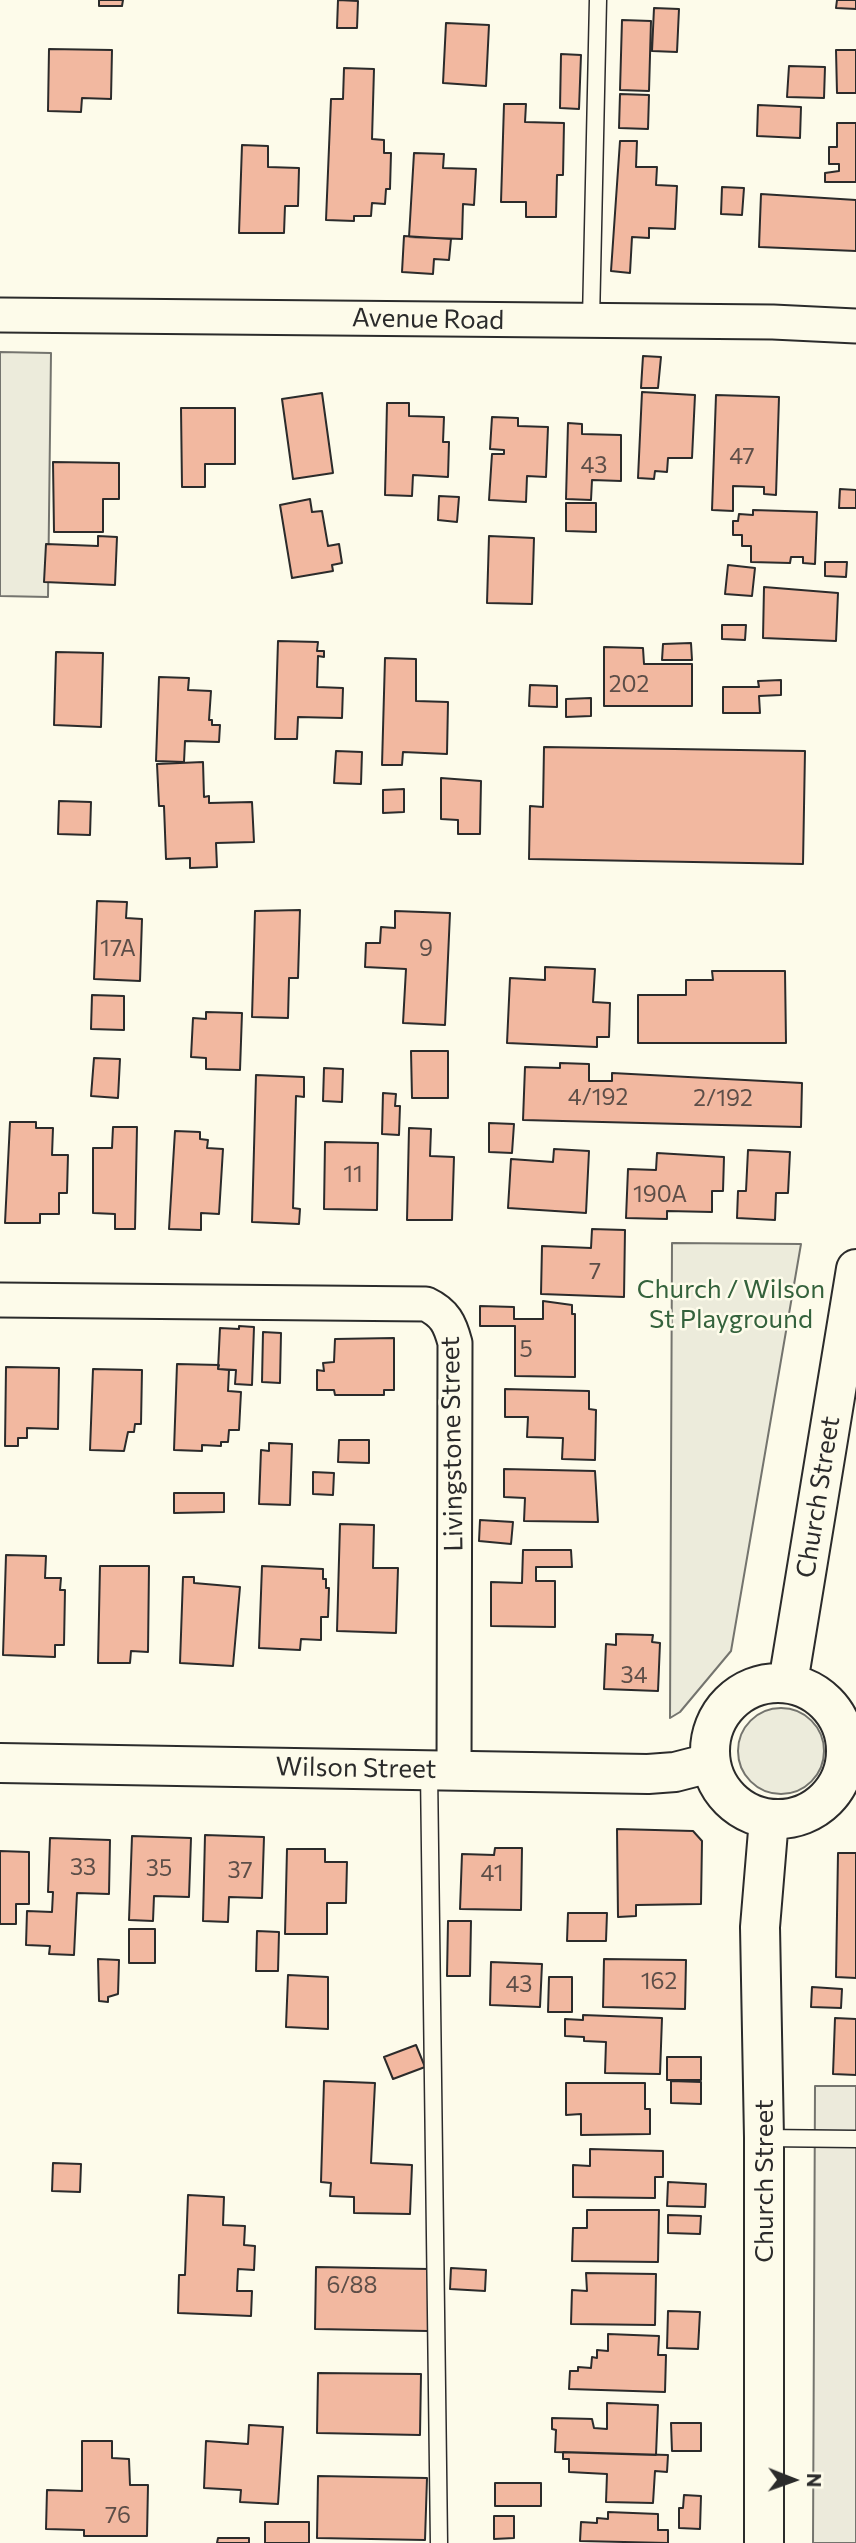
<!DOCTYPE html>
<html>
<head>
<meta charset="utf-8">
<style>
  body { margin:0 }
  #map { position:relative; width:856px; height:2543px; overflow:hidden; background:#fdfbea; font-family:Commissioner,sans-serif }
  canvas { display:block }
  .north { position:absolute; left:758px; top:2445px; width:70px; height:70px; -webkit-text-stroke:5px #fdfbea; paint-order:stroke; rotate:91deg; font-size:19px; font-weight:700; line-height:28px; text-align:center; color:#2b2b2b }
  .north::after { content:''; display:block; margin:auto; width:24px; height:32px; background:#2b2b2b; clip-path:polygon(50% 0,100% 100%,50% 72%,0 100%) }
</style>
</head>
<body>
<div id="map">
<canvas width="856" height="2543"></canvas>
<div class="north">N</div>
</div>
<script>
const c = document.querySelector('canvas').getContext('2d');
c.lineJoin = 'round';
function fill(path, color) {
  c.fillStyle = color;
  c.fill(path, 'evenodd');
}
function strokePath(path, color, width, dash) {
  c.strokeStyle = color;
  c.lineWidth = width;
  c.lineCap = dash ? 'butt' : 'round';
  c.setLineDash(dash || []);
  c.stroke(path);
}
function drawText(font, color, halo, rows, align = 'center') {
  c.font = font + ' Commissioner,sans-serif';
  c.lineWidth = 5;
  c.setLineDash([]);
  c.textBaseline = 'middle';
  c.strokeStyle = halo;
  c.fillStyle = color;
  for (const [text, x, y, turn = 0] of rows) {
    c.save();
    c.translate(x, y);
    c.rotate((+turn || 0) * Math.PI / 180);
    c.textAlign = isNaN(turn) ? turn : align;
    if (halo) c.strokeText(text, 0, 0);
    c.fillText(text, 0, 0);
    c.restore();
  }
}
const green = new Path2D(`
  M0,352L51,353L48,597L0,596Z
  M672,1243L801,1244L731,1651L680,1712L670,1718Z
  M738 1751a43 43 0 1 1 86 0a43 43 0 1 1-86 0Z`);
fill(green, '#ecebdb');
strokePath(green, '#74746e', 2);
const parking = new Path2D(`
  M815,2086H856V2543H813Z`);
fill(parking, '#eceadb');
strokePath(parking, '#74746e', 2);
const building = new Path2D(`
  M99,0H123L122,6H99Z
  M338,0L358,1L357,28H337Z
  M837,0H856V9L836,8Z
  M654,8L679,9L677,52L652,51Z
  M622,20L651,21L649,91L620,90Z
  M446,23L489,25L486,86L443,83Z
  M49,49L112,50L111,99L82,98L81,112L48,111Z
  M836,50H856V93H837Z
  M561,54L581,55L579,109L560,108Z
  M789,66L825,67L824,98L787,97Z
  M344,68L374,69L372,139L384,140V153H391L390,189H386L385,204L372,203L371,216H354V221L326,220L331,99H343Z
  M620,94L649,95L648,129L619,128Z
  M504,104H526L525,122L564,123L563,175H557L556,217H526V202H501Z
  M758,105L801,107L800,138L757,136Z
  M837,123H856V182H825V173L839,171V164H829V147H837Z
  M620,141H637L636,167H657L656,185L677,186L675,229L649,228V238L632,237L630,273L611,271Z
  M242,145L268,146V167L299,168L298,206H285L284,233H239Z
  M414,153L444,154L443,168L476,169L474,205L463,204L462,239L409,237Z
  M722,187L744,188L742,215L721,214Z
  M761,194L856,200V251L759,247Z
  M404,236L451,239L449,260L434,259L433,274L402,272Z
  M643,356L661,357L658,388H641Z
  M642,392L695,395L692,458H668L667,472L655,471L654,479L638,478Z
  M322,393L333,473L293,479L282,399Z
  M716,395L779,397L776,495L764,494V487L733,486V511L712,510Z
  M387,403H409V416L444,417L443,442H449L448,477L413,475L412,496L385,495Z
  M181,408H235V464H205V487H182Z
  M492,417L518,418V426L548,427L546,477L527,476L526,502L489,500L492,454H504V450L490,449Z
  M568,423L582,424V434L621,435V481L592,480L591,500L566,499Z
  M53,462L119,463V499H103V532H54Z
  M840,489L856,490V508H839Z
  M439,496L459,497L457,522L438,520Z
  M310,499L312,512L322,511L328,546L339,544L342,563L332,565L333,571L292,578L280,505Z
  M566,503H596V532L566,531Z
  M753,510L817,512L815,564L803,563V557H791L790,563L751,562V546H742V535H733V521H738L739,514L753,515Z
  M98,536L117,537L115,585L44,582L46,544L98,546Z
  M489,536L534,538L532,604L487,603Z
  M825,562H847L846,577L825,576Z
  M728,565L755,568L752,596L725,594Z
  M764,587L838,593L836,641L763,638Z
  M722,625H746L745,640L722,639Z
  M278,641L318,642L317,651H324V657L318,656L317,687L343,688L342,718L298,717L297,739H275Z
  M691,643L692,660H662L663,644Z
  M604,647L643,648L644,664H692V706H604Z
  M56,652L103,653L101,727L54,725Z
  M385,658L416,659V701L448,702L447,754L403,752L402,765H382Z
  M159,677L189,678L188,690L211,691L209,720H212V725H220L219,742L185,741L184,762L156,761Z
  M781,680V695L759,696L760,713H723V687H759L758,681Z
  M530,685L557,686V707L529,706Z
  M591,698V716L566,717V699Z
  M544,747L805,751L803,864L529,859L530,806L543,807Z
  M336,751L362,752L361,784L334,783Z
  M203,762L204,797L209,796V803L252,802L254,842L216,843L217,867L190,868V858L166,859L164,806H159L157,764Z
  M441,778L481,781L480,834H458V820L441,819Z
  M404,789V812L383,813V790Z
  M59,801L91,802L90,835L58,834Z
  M97,901L127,902L126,918L142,919L140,981L94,979Z
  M300,910L298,978H289L288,1018L252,1017L255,911Z
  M395,911L450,913L445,1025L403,1023L406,969L365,967L366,943H380L381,927L395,928Z
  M545,967L595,969L593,1002L610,1003L609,1037H597V1047L507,1043L510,978L545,980Z
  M712,971H785L786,1043H638V995H686V980H713Z
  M92,995L124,996V1030L91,1029Z
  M206,1012L242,1013L240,1070L206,1069V1058L191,1057L193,1018L206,1019Z
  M411,1051H448V1098H412Z
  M94,1058L120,1059L118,1098L91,1096Z
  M560,1063L589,1064V1081H612V1073L802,1083L801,1127L523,1120L525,1067L560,1068Z
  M324,1068L343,1069L342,1102L323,1101Z
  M256,1075L304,1077V1097L296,1096L293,1208L300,1209L299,1224L252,1222Z
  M383,1093L396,1094L395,1106H400L399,1135L382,1134Z
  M10,1122H36V1128H53L52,1155H68L67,1193H59V1214H40V1223H5Z
  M489,1123L514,1124L512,1153L489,1152Z
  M113,1127H137L135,1229H115V1214L93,1213V1148H112Z
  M409,1128L431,1129L430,1156L454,1157L452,1220H407Z
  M175,1131L200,1132V1139L208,1140L207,1148L223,1149L219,1214L201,1213V1230L169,1229Z
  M325,1142L378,1143L377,1210L324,1209Z
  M554,1149L589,1151L586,1213L508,1208L511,1159L553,1162Z
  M748,1150L790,1152L788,1193H776L775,1220L737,1218L738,1191H746Z
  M657,1153L724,1157L723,1191H712V1212L667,1211V1219L626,1218L628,1169L656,1170Z
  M592,1229L625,1230L624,1297L541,1294L542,1246L591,1248Z
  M543,1301L572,1305V1314H575V1377L515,1376V1326H480V1306L514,1307V1319H543Z
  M239,1326L254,1327L252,1385L235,1384L236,1370L218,1369L220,1328L239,1329Z
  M263,1332L281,1333L280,1383L262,1382Z
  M394,1338V1390H384V1395H335L334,1390H317V1370L324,1371L323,1363L334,1362L335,1339Z
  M177,1364L219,1365L218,1369L229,1370L228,1391L241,1392L239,1430H229L228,1442H221V1446L202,1445V1451L174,1450Z
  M6,1367L59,1368L58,1429L27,1428V1438H18V1446H5Z
  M93,1369L142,1370L141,1424H135L134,1432H128L124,1451L90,1450Z
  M505,1389L589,1391V1409L596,1410L595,1460L562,1459L563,1438L527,1437L528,1417H505Z
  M339,1440H369V1463L338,1462Z
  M269,1443L292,1444L290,1505L259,1504L261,1450L269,1451Z
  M504,1469L595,1471L598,1522L524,1521L525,1498L504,1497Z
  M313,1472L334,1473L333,1495L313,1494Z
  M174,1493H224V1512L174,1513Z
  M480,1520L513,1522L511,1544L479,1541Z
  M340,1524L374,1525L373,1568H398L396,1633L337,1631Z
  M523,1550H571L572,1567H536V1581H555V1627L491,1626V1582L522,1583Z
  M6,1555L46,1556L45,1578H61L60,1590H65L64,1645H55V1657L3,1655Z
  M100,1566H149L148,1652L131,1651L130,1663H98Z
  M262,1566L323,1569V1579H326V1588H329L328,1617H321V1640L301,1639L300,1650L259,1648Z
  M183,1577H194V1583L240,1587L233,1666L180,1663Z
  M616,1634L653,1635L652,1642L660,1643L658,1691L604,1689L606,1644L616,1645Z
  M617,1829L693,1831L702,1841L701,1904L636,1905V1916L618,1917Z
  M205,1835L264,1837L262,1898L229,1897L228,1922L203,1921Z
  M132,1836L191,1838L189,1897L154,1896L153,1921L129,1920Z
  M50,1838L110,1840L109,1894L77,1893L74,1955L49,1954L50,1946L26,1945L27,1911L52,1912L53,1892H48Z
  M495,1848H522L521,1910L460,1909L462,1854L494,1855Z
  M287,1849H325V1862H347L346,1903H327V1934H285Z
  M0,1851L29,1852V1904H16V1924H0Z
  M838,1853H856V1978L836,1977Z
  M568,1913H607L606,1941H567Z
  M448,1921H471L470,1976H447Z
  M129,1929H155V1963H129Z
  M257,1931L279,1932L278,1971H256Z
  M98,1959L119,1960L118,1994L108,1997V2002L99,2001Z
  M604,1959L686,1960L685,2009L603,2007Z
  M491,1962L542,1964L540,2007L490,2005Z
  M288,1975L328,1977V2029L286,2027Z
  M549,1977H572V2012H548Z
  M812,1987L842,1989L841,2008L811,2007Z
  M583,2015L662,2018L660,2074L605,2073L606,2042L584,2041V2037L565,2036V2019L583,2020Z
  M835,2018L856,2019V2075L833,2074Z
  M416,2045L425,2067L393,2079L384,2057Z
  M667,2057H701V2080H667Z
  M324,2081L375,2083L371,2163L412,2165L410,2214L354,2213V2197L330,2196L331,2183L321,2182Z
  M671,2081L701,2082V2104L671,2103Z
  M566,2083H645V2109H650V2134L581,2135V2114L566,2115Z
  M590,2149L663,2151V2177H655V2198L573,2197V2165L590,2166Z
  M53,2163L81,2164L80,2192L52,2191Z
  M668,2182L706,2184L705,2207L667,2206Z
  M188,2195L224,2197L223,2225L245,2226L244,2245L255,2246L254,2270L238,2269L237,2291H252L251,2316L178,2313L179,2275H185Z
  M587,2210H659L658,2262L572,2261L573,2228H587Z
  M668,2215L701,2216L700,2234L668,2233Z
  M316,2267L429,2269L428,2331L315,2329Z
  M451,2268L486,2270L485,2291L450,2289Z
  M586,2273L656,2274L655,2325L571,2324L572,2290L587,2291Z
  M668,2311L700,2312L698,2349L667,2348Z
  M608,2334L659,2336L658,2355H666L665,2392L569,2389L570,2371H578V2367L591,2368L592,2357L597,2358V2350L608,2351Z
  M318,2373L421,2374L420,2435L317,2433Z
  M607,2403L658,2405L656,2455L555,2452L556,2430L552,2429V2418L592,2419L594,2428L607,2429Z
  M671,2423H701V2451H672Z
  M249,2425L283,2427L278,2504L240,2502L241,2490L204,2488L206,2441L248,2444Z
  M82,2441H112V2458L129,2459L130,2485H148L147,2536H84V2530L46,2529L47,2490L82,2491Z
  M563,2452L668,2455L667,2472L655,2471L653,2503L606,2502L607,2474L569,2472V2459H563Z
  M318,2476L427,2478L425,2540L317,2538Z
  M495,2483H541V2506H495Z
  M684,2495L701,2496L700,2529L679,2528V2508H683Z
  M608,2512L658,2514V2530H668V2543L580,2541L581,2522L597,2523V2518L608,2519Z
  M494,2516H514V2538L494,2539Z
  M265,2522H309V2543H265Z
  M218,2538H249V2543H217Z`);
fill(building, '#f2b8a0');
strokePath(building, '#2b2b2b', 2);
const service = new Path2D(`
  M591,320L598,0
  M429,1771L439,2543
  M764,2138L856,2139`);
const minor = new Path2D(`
  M0,315L773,322L856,326
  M0,1300L426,1304C445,1313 450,1324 455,1343L454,1769`);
const tertiary = new Path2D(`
  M710 1751a68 68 0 1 1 136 0a68 68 0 1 1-136 0Z
  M788,1683L856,1269
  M0,1763L648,1774L675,1772L710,1763
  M764,2543V2138L760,1927L769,1819`);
strokePath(service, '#2b2b2b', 19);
strokePath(minor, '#2b2b2b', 37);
strokePath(tertiary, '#2b2b2b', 42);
strokePath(service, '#fdfbea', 16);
strokePath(minor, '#fdfbea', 33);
strokePath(tertiary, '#fdfbea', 38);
drawText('23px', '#5d4e48', null, [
  ["47",742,456],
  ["43",594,465],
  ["202",629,684],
  ["17A",118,948],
  ["9",426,948],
  ["4/192",598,1097],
  ["2/192",723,1098],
  ["11",353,1174],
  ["190A",660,1194],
  ["7",595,1271],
  ["5",526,1349],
  ["34",634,1675],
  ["33",83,1867],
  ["35",159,1868],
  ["37",240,1870],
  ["41",492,1873],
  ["162",659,1981],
  ["43",519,1984],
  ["6/88",352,2285],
  ["76",118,2515]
]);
drawText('26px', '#2b2b2b', '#fdfbea', [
  ["Avenue Road",428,319,1],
  ["Livingstone Street",452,1444,-91],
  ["Church Street",818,1497,-81],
  ["Wilson Street",356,1768,1],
  ["Church Street",764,2181,-90]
]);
drawText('26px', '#34623c', '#fdfbea', [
  ["Church / Wilson",731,1289],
  ["St Playground",731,1319]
]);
</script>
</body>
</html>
